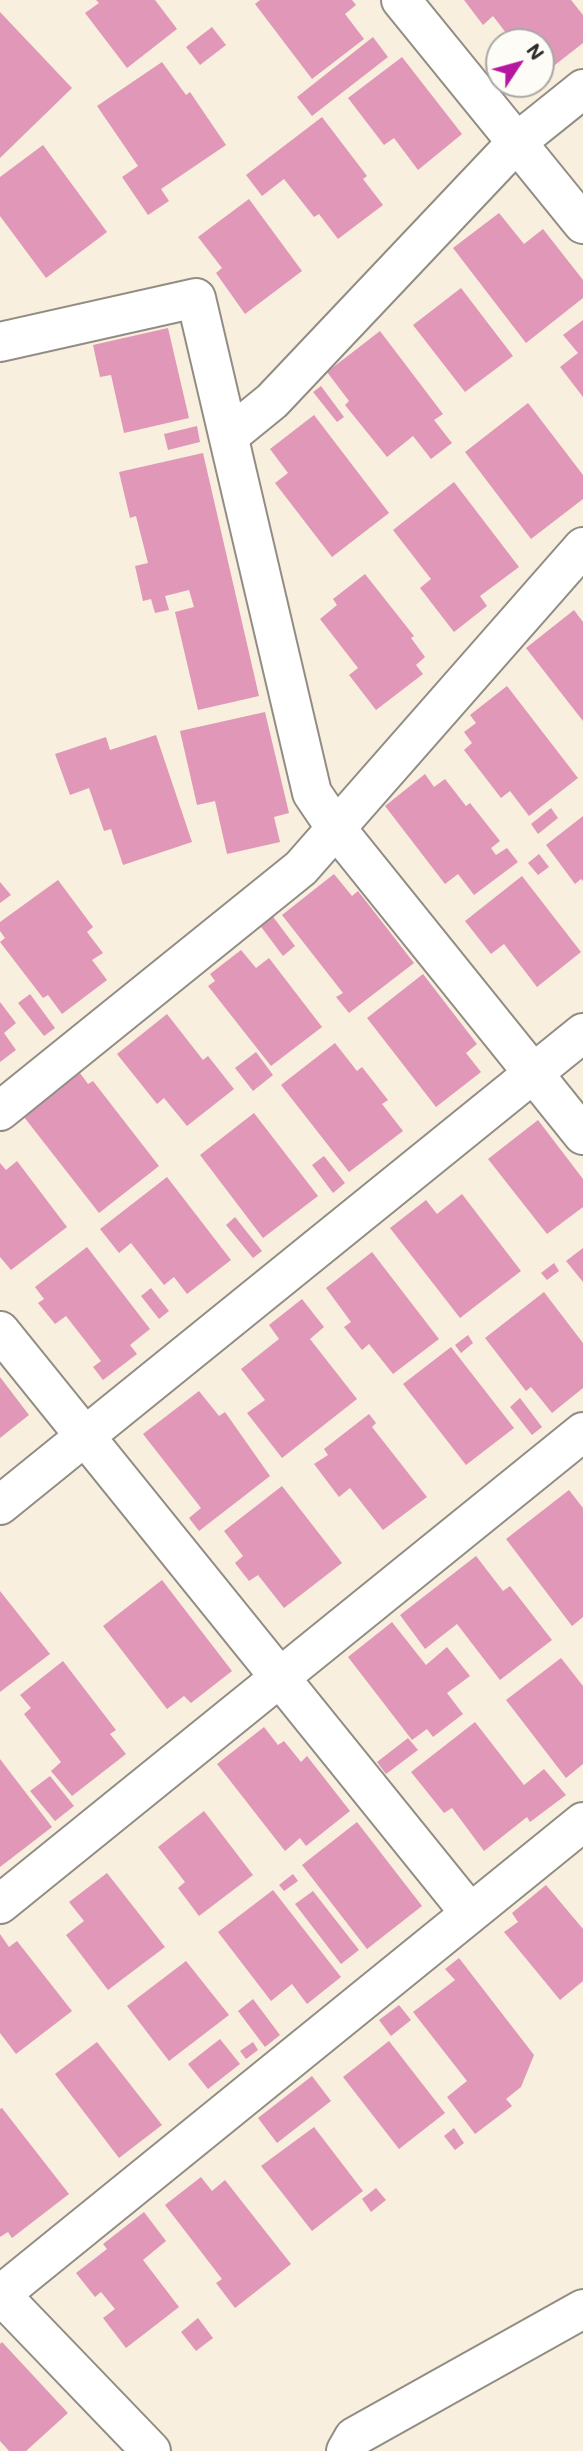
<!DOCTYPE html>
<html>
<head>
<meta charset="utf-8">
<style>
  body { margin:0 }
  #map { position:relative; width:583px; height:2451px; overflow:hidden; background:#f8efde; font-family:Mali,sans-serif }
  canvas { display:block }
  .north { position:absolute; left:485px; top:28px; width:70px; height:70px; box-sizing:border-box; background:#fdfcf7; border:2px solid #a9a8a5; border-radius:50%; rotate:54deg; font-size:19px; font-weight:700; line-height:28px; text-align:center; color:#2b2b2b }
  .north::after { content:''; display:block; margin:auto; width:24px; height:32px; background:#b5179e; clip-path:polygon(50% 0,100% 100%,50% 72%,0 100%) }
</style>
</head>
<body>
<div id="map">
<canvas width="583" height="2451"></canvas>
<div class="north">N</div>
</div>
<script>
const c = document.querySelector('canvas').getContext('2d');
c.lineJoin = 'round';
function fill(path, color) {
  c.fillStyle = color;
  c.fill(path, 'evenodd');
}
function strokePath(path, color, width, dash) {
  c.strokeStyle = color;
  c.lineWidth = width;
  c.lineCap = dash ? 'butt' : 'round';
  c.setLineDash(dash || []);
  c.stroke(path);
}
fill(new Path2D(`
  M96,0H155L177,29L127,68L85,13L99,3Z
  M260,0H352L356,5L345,14L364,39L312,79L255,4Z
  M464,0H571L583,15V43L546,72L541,66V42H513L493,16L483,25Z
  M0,12L72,88L0,158Z
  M212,27L226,45L200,65L186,47Z
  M373,37L388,57L312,116L297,97Z
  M402,57L462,134L418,170L394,138L384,145L348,98Z
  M162,62L186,95L190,92L226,145L161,189L169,201L148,215L122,177L138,166L97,106Z
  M322,117L367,176L363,179L383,205L338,239L319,214L314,217L284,179L262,196L246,175Z
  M43,145L107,232L46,278L0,216V177Z
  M249,199L302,271L245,314L216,273L222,268L198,237Z
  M499,213L524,244L543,229L583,280V298L526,343L453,248Z
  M461,288L513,356L465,392L413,325Z
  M583,320V397L560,367L578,353L563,335Z
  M168,328L189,418L124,433L111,375L100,377L93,345Z
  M380,331L443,414L434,420L452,443L431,459L413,436L387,457L345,405L349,401L327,372Z
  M321,386L344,417L337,422L313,392Z
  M528,403L583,475V499L531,539L465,452Z
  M314,415L389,513L332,557L275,483L288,473L270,449Z
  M197,426L200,442L168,450L164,434Z
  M203,453L259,696L198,710L175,612L194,607L189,590L165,596L169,610L155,613L151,599L143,601L135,566L148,563L136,516L130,518L119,472Z
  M454,482L519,567L480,596L487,606L454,632L420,588L431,579L393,530Z
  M365,574L414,636L411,638L425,657L416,665L423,674L376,710L349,675L358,668L320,619L337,605L333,599Z
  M574,610L583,622V721L526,648Z
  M507,686L578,778L529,816L510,791L501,798L464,750L472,743L464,732L476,723L470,715Z
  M265,712L289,813L274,817L280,842L227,854L215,801L197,805L180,731Z
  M156,735L192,842L123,865L111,829L104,831L89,788L70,795L55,754L106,737L110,750Z
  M425,774L434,787L445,779L466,806L470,803L500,841L491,848L496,855L507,848L518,862L474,895L458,874L445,884L385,806Z
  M551,808L558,818L538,834L531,824Z
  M583,816V881L581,879L575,884L546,845Z
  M539,854L549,867L538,875L528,863Z
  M334,874L352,896L358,891L414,963L349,1013L336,997L343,993L282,915Z
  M522,876L581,952L537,987L504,944L491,954L465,921Z
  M58,880L93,927L87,932L103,953L92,960L107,980L62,1014L48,995L43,998L0,942L5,938L0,931V922Z
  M0,882L11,895L0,903Z
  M271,914L295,946L283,956L259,924Z
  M241,950L256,968L269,958L322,1027L271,1066L208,986L215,981L210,974Z
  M423,974L477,1044L466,1053L481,1072L436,1107L367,1018Z
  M30,994L55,1028L44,1036L18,1003Z
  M0,1002L16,1023L4,1033L16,1050L0,1062Z
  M167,1014L203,1060L208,1056L234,1089L187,1126L164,1098L157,1104L117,1054Z
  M335,1043L357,1071L362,1067L388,1100L382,1104L403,1131L349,1172L281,1085Z
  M256,1052L273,1075L253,1091L235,1068Z
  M80,1073L88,1084L93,1081L159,1166L99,1213L24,1117Z
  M254,1113L318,1196L263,1238L200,1155Z
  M538,1120L583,1179V1207L547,1234L488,1159Z
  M324,1156L345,1183L333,1193L312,1165Z
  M17,1161L67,1227L11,1270L0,1257V1163L6,1170Z
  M167,1177L231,1260L187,1294L174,1277L164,1285L131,1243L119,1253L100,1229Z
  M462,1194L521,1271L460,1318L390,1228L426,1200L437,1214Z
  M235,1217L262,1251L253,1258L226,1225Z
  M87,1247L150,1329L130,1345L137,1354L103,1380L93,1367L101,1361L66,1316L55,1324L38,1303L44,1299L35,1287Z
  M583,1248V1282L566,1261Z
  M372,1252L439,1339L393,1374L369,1344L362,1350L344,1327L351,1322L326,1288Z
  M554,1263L559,1271L547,1280L541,1273Z
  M151,1288L169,1311L159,1319L141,1296Z
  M544,1292L583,1343V1388L552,1413L531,1387L526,1391L485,1338Z
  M302,1299L324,1327L310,1339L357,1399L282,1458L247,1413L265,1400L241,1369L279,1339L269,1325Z
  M468,1335L473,1343L461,1353L455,1345Z
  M451,1347L514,1428L466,1465L403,1384Z
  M0,1377L29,1415L0,1438Z
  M199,1391L219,1416L225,1412L270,1476L199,1531L189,1518L201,1508L143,1434Z
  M520,1398L542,1427L532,1435L510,1407Z
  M369,1414L376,1423L372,1427L427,1497L383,1530L350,1488L339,1497L314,1464L328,1455L324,1449Z
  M282,1486L342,1563L284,1608L258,1575L249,1581L235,1563L243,1556L224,1531Z
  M569,1490L583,1508V1617L572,1626L506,1539Z
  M476,1556L503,1591L510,1586L552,1640L500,1680L457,1624L425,1649L400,1615Z
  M162,1580L232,1671L191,1703L184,1696L167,1709L103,1626Z
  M0,1591L50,1654L0,1692Z
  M392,1622L426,1665L447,1647L470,1676L447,1693L463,1714L433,1737L427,1729L412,1740L348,1657Z
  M561,1658L583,1686V1764L566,1778L506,1700Z
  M63,1661L116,1730L110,1734L126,1754L72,1796L51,1771L61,1762L24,1714L31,1708L20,1695Z
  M475,1722L524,1785L544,1769L566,1795L530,1822L527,1817L484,1851L452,1808L444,1813L411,1772Z
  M264,1727L278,1745L284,1741L301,1762L307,1756L350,1811L306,1846L300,1838L285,1851L217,1764Z
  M408,1738L418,1750L386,1774L377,1762Z
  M0,1759L52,1827L0,1867Z
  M50,1776L74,1806L55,1821L30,1791Z
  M204,1811L253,1875L199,1916L178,1888L185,1882L158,1847Z
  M357,1822L422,1906L367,1949L302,1865Z
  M107,1873L165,1947L108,1990L66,1935L84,1921L69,1902Z
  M293,1874L298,1881L284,1891L279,1885Z
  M546,1885L583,1929V1981L560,2000L504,1932L518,1922L512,1913Z
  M273,1890L341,1977L307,2004L292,1984L271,2001L218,1932Z
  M313,1891L359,1950L341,1964L295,1904Z
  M0,1934L9,1947L17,1941L72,2011L16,2054L0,2033Z
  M459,1958L534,2055L521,2087L506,2099L512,2106L475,2134L447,2097L467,2081L413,2012L455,1980L445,1969Z
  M186,1961L229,2015L169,2061L127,2006Z
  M253,1999L280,2035L265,2047L238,2011Z
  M399,2005L411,2020L391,2036L379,2020Z
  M220,2039L240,2064L208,2089L188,2064Z
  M389,2041L445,2113L399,2149L343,2077Z
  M97,2042L162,2125L119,2158L55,2074Z
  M253,2042L258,2050L246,2059L240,2051Z
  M312,2076L331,2101L277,2143L258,2118Z
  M2,2108L69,2194L12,2238L8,2232L0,2237V2109Z
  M314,2127L363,2191L312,2231L261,2166Z
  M454,2128L464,2143L455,2150L444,2136Z
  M201,2177L212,2191L225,2180L291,2264L235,2308L216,2283L222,2279L165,2205Z
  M376,2188L386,2200L371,2212L362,2199Z
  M144,2212L166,2241L143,2260L179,2307L126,2348L103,2318L115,2309L101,2292L95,2297L76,2273L107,2249L103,2244Z
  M198,2318L213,2338L196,2351L181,2332Z
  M2,2342L68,2413L26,2451H9L0,2441V2344Z`), '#e197b7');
const minor = new Path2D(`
  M401,0L583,224
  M0,342L196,298L312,793L335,827L583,1135
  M229,436L272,401L517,142L583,89
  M0,1111L301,868L583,547
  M0,1331L470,1913
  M0,1505L583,1033
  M0,1904L583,1432
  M0,2294L151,2451
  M0,2295L583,1822
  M346,2451L354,2437L583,2309`);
strokePath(minor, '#928d84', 42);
strokePath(minor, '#fff', 38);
</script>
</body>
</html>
